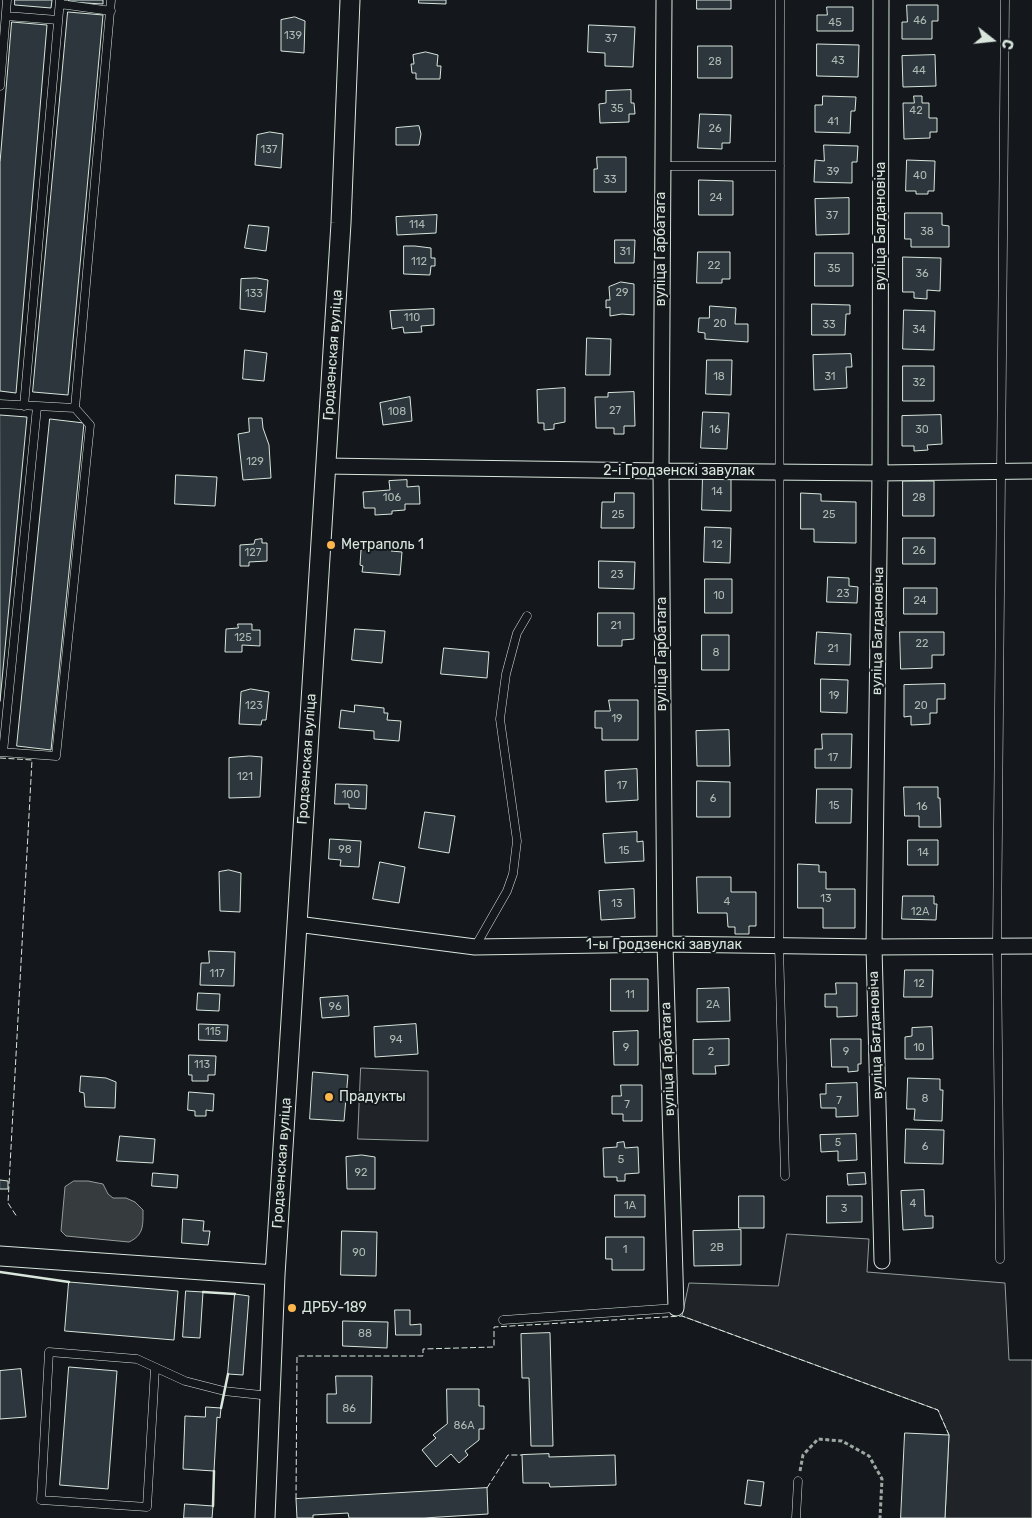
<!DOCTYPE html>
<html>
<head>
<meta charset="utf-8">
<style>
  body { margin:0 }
  #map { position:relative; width:1032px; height:1518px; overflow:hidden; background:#14181c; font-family:Rubik,sans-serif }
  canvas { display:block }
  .north { position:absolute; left:967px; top:15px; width:50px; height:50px; -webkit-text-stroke:4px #14181c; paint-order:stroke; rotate:106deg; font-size:14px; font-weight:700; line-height:20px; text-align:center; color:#d8e6dc }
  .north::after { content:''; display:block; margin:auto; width:18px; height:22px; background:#d8e6dc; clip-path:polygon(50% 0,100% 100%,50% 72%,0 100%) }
</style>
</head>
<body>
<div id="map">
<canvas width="1032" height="1518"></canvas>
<div class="north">С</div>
</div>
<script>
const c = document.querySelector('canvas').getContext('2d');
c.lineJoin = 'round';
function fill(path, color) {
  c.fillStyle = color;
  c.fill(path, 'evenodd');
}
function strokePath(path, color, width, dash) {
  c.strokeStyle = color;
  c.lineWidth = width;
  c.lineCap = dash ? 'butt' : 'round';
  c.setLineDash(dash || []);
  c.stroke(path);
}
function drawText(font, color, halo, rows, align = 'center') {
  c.font = font + ' Rubik,sans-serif';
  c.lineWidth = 4;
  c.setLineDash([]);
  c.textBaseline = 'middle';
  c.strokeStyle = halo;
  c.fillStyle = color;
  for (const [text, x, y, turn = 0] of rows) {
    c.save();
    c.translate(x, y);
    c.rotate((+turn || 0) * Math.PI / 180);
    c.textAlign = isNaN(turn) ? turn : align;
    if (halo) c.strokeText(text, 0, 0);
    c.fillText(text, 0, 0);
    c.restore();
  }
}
const green = new Path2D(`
  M361,1068L428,1071V1141L358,1139Z
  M787,1234L869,1239L867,1272L1005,1283L1009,1360H1032V1518H945L949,1435L938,1410L682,1316L689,1283L778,1286Z`);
fill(green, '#202428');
strokePath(green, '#939e99', 1);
const water = new Path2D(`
  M74,1181H88L103,1184L108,1194L113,1198H126L135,1202L143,1210C143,1225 144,1235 129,1242L66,1236L61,1231L65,1187Z`);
fill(water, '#363b3e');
strokePath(water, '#939e99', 1);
const building = new Path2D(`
  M15,0H52L51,8L15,5Z
  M69,0H103V4L69,2Z
  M419,0H446V4L419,3Z
  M697,0H731V9H697Z
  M907,5H938V21H932V39H902V22H907Z
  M827,7H853V31H817V15H827Z
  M68,12L103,15L68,395L33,392Z
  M295,17L305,21L304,53L281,51V20Z
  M12,22L47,25L16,393L0,391V163Z
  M589,25L635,27L633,67L605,66V53L588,52Z
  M817,44L859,45L858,77L817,76Z
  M698,46H732V78H698Z
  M426,52L438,55L437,66H441L440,79H416V73H412L411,64H414L413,55Z
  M935,55L936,86L903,87L902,56Z
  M631,90V103H634L635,114H629V122L600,123L599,104L606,103V91Z
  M823,96L856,97L855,111H851L850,133L815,132V105H822Z
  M914,96H922V103H929V118H937V132H930V138L904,139L903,103H914Z
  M700,114L731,115L730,143H722V149L698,148Z
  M419,126L421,134L419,145H396V128Z
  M270,132L283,134L281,168L255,165L257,135Z
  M824,145L858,146L857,162H852V183L814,182L815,160L824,161Z
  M597,157H626V192H594V169H597Z
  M907,160L935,161L934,191H928V194H916V191H906Z
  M699,180L733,181V215H699Z
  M849,198V234L816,235L815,199Z
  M905,213H942V225L949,226V247H911V239H905Z
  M437,215L436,233L397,235L396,217Z
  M249,225L269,227L266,251L245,248Z
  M615,240H635L634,263H615Z
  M404,246H415L431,248V258H435V266H431L430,275L404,274Z
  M698,252H730V279H722V283H697Z
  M815,253H853V286H815Z
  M903,257L941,258L940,291L927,290V299L914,298V292H903Z
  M257,278L268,280L265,312L240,309L241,279Z
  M621,282L634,284V315L622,314L610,316V307L606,308V300H610L609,287Z
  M812,304L850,305V314H846L845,335H812Z
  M710,306L736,308L735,324H748V342L705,339V333L698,332L699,318H709Z
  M434,309V325L421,326L422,332L404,333L403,327L392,329L390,311Z
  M904,310L935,311L934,350L903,349Z
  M587,338L611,339L610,375H586Z
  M245,350L267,353L264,381L243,379Z
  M851,354L852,367H846L847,388L814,390L813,355Z
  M707,360H732L731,395L706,394Z
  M903,366H934V401H903Z
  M565,388V422L554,424V429L544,430V423H538L537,390Z
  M634,392L635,426H624V434H614V428H596L595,397H608V393Z
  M410,397L412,421L383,425L380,403Z
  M703,412L729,413L727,449L701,448Z
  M0,415L27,417L0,701Z
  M941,415L942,444L927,445L928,450L914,451V446H902V416Z
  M249,418H262L263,428L269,445L271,478L243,480L238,434L249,432Z
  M50,419L84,423L51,750L17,746Z
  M703,474L731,475V511L702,510Z
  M176,475L217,477L215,506L175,504Z
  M407,480V487L419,486L420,504H405V510L392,511V514L375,515V508H364L363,492L390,490L389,481Z
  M903,481H934V516H903Z
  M615,493H634V528H601L602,502H614Z
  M801,493L821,494V501L856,502V543L814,542V529H801Z
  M705,527L731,528L730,563L704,562Z
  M903,538H935V564H903Z
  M262,539V543H267V561L249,562V566H240V545L254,544L255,540Z
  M364,544L392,546L391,551L402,552L400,575L362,572L363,566L360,565L361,550H364Z
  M599,561L635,562L634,589L599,588Z
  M828,577L849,578V586L858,587L857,603L827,602Z
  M705,579H732V613H705Z
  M904,588H937V614H904Z
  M598,613H634V639L622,640V646H598Z
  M238,624H252V630H260V646L242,645V652H225L226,629L238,628Z
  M355,629L385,631L382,663L352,660Z
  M817,632L851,634L850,665L815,664Z
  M900,632H944V655H932V668L901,669Z
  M702,635H729V670H702Z
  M444,648L489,652L487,678L441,674Z
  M821,679L848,680L847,713L821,712Z
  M945,684V699H937V713H930V724L911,725V716L904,717V685Z
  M251,689L269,692L266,720H262L261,725L239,724L241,692Z
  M609,700H638V740H602V728H595V711H610Z
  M355,705L384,708V713H388L387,720L401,721L399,741L374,739V731L339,728L341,710L354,712Z
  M729,730L730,766H697L696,731Z
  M822,734H852L851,768H815V749H822Z
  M250,756L262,757L260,797L229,798V758Z
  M637,769L638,800L606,802L605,771Z
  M697,781L730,782V817H697Z
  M336,784L367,785L366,809L349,808V804H335Z
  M904,787H938V798H940L941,827H919V816H905Z
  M817,789H852L851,823H816Z
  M425,812L455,816L449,853L419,848Z
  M637,832V842L643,841L644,861L605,863L603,834Z
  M330,839L361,841L359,867L340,866L341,860L329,859Z
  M908,840H938V865H908Z
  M380,862L405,867L399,903L373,899Z
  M798,864L819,865V872H826V889H855V928H823V908H798Z
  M229,870L241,873L240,912L220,911L219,872Z
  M697,877H731V892H756V926H749V934H735V927H728L727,913H698Z
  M634,889L635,918L601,920L599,891Z
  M903,896H934V904H937L936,920L902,919Z
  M209,951L235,952L234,986L200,985L201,963H209Z
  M905,970H933L932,997H904Z
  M611,979H648V1011H611Z
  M836,983H857V1016L837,1017V1007H825V994H836Z
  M729,988L730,1021L697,1022V989Z
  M198,993L220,994L219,1011L197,1010Z
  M348,996L349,1016L322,1018L320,998Z
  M199,1024L228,1025L227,1041L199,1040Z
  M416,1024L418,1054L375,1057L374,1027Z
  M932,1027L933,1059H905V1037L912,1036V1028Z
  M638,1031V1065H614L613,1032Z
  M729,1039V1065L715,1066L716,1074H693V1040Z
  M831,1039H861V1064H858V1071L848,1072V1067H832Z
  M189,1055L216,1056L215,1075H208V1081H192V1075H189Z
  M313,1072L348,1075L344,1121L310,1119Z
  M81,1076L106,1078L116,1082L115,1108L85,1107L84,1093L80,1092Z
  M908,1078L940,1079V1090H943L942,1121L914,1120L915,1109H907Z
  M857,1083L858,1116L836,1117V1108H821L820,1094H826V1084Z
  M621,1085H642V1121H623V1114H612V1096H621Z
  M189,1092L214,1094L213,1111L206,1110V1116H195V1111L188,1110Z
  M906,1129L944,1130L943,1164L905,1163Z
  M856,1134L857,1160L838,1161V1151L821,1152L820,1135Z
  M120,1136L155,1139L153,1163L117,1161Z
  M624,1142L625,1148L638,1147L639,1173L625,1174V1181H617V1177H604L603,1148L617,1147V1143Z
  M362,1155L375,1157V1189H347L346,1157Z
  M153,1173L178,1175L177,1188L152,1186Z
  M865,1173L866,1184L848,1185L847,1174Z
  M0,1180L8,1181V1189H0Z
  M924,1190L925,1216H933V1228L903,1230L901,1191Z
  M615,1195H645V1217H615Z
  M739,1196H764V1228H739Z
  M827,1196H862V1222L827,1223Z
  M183,1219L204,1221L203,1231H210L208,1245L182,1243Z
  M741,1230V1265L694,1266L693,1231Z
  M342,1231L377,1232L376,1276L341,1275Z
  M606,1237H644V1270H612V1259H606Z
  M69,1282L178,1291L174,1340L65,1331Z
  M186,1291L203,1292L200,1338L183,1337Z
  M235,1294L249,1296L243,1375L228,1374Z
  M395,1310H410V1325L421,1324V1335H396Z
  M343,1321L388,1322L387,1348L343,1346Z
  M550,1333L553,1446H531L529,1378H522L521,1334Z
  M69,1367L117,1371L108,1489L60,1485Z
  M21,1369L26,1417L0,1419V1371Z
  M336,1376H372L371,1423H327V1394H336Z
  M447,1389H479V1406H484V1429H479V1440L465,1451L468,1455L459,1463L451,1454L436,1467L422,1450L436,1438L433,1435L447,1424Z
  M206,1407L221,1408L220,1418L217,1417L214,1471L183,1469L185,1416L205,1417Z
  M905,1433L949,1435L945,1518H901Z
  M549,1454V1457L615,1455L616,1485L550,1487L549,1483H523L522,1455Z
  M748,1480L764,1482L761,1506L745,1504Z
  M487,1488L488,1514L424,1518H349L348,1513L313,1515V1518H297L296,1499Z
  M185,1504L213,1506L212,1518H184Z`);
fill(building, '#2c363c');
strokePath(building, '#d8e6dc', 1);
const service = new Path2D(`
  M780,0L779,945L785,1176
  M60,4L111,11
  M6,16L58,20
  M0,86L7,0
  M662,166H780
  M0,404L75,408L111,0
  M24,406L60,0
  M0,752L56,756L90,425L75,408
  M3,752L37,407
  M475,947L507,891L513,874L517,841L500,719L506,674L517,633L527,616
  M1000,1259L997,945L1005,0
  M503,1320L676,1308
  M155,1368L147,1507L41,1500L49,1352L137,1359L185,1381L224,1391L270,1396
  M796,1518L798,1481`);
const minor = new Path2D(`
  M664,0L661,471L665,944L676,1308
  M881,0L880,473L874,947L882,1261
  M325,466L661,471L880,473L1032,471
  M297,924L475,947L665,944L874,947L1032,946`);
const tertiary = new Path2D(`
  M0,1256L275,1275
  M265,1518L275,1275L341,223L350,0`);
strokePath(service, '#d8e6dc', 9);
strokePath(minor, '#d8e6dc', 17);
strokePath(tertiary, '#d8e6dc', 21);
strokePath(new Path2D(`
  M800,1471L803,1455L818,1439L842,1441L869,1456L882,1479L880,1518`), '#9da8a2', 3, [4, 2.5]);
strokePath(service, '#14181c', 8);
strokePath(minor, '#14181c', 15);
strokePath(tertiary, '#14181c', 19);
strokePath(new Path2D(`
  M0,758L32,760L8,1203L17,1217
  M487,1488L508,1455H522
  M296,1499L297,1356H423V1349L494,1347V1327L682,1316L938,1410L949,1435`), '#d8e6dc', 1, [6, 2.5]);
strokePath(new Path2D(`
  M0,1272L69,1282
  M203,1292L235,1294
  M221,1408L228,1374
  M213,1506L214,1471`), '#d8e6dc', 2.5);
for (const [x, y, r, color] of [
  [331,545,5,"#ffb74d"],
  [329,1097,5,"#ffb74d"],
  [292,1308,5,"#ffb74d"]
]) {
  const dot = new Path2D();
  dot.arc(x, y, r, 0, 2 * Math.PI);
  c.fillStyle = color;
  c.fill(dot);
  strokePath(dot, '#14181c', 2);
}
drawText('11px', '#adbab4', null, [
  ["46",920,21],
  ["45",835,23],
  ["139",293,36],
  ["37",611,39],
  ["43",838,61],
  ["28",715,62],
  ["44",919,71],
  ["35",617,109],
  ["42",916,111],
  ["41",833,122],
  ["26",715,129],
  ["137",269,150],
  ["39",833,172],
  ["40",920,176],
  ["33",610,180],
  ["24",716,198],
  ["37",832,216],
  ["114",417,225],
  ["38",927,232],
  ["31",625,252],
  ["112",419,262],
  ["22",714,266],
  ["35",834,269],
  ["36",922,274],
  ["29",622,293],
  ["133",254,294],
  ["110",412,318],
  ["20",720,324],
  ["33",829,325],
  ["34",919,330],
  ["18",719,377],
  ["31",830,377],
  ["32",919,383],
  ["27",615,411],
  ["108",397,412],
  ["16",715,430],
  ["30",922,430],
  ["129",255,462],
  ["14",717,492],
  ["106",392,498],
  ["28",919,498],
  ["25",618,515],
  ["25",829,515],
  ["12",717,545],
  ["26",919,551],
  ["127",253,553],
  ["23",617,575],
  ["23",843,594],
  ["10",719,596],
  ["24",920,601],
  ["21",616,626],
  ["125",243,638],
  ["22",922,644],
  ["21",833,649],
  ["8",716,653],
  ["19",834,696],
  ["123",254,706],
  ["20",921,706],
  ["19",617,719],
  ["17",833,758],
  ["121",245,777],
  ["17",622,786],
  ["100",351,795],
  ["6",713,799],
  ["15",834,806],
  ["16",922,807],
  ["98",345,850],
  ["15",624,851],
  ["14",923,853],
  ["13",826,899],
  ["4",727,902],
  ["13",617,904],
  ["12А",920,912],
  ["117",217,974],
  ["12",919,984],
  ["11",630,995],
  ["2А",713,1005],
  ["96",335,1007],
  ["115",213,1032],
  ["94",396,1040],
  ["9",626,1048],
  ["10",919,1048],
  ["2",711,1052],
  ["9",846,1052],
  ["113",202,1065],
  ["8",925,1099],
  ["7",839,1101],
  ["7",627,1105],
  ["5",838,1143],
  ["6",925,1147],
  ["5",621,1160],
  ["92",361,1173],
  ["4",913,1204],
  ["1А",630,1206],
  ["3",844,1209],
  ["2В",717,1248],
  ["1",625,1250],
  ["90",359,1253],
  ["88",365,1334],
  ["86",349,1409],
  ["86A",464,1426]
]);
drawText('14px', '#d8e6dc', '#14181c', [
  ["вуліца Багдановіча",881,226,-90],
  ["вуліца Гарбатага",661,249,-90],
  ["Гродзенская вуліца",333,355,-86],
  ["2-і Гродзенскі завулак",679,471],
  ["вуліца Багдановіча",878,631,-89],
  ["вуліца Гарбатага",662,654,-90],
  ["Гродзенская вуліца",307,759,-86],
  ["1-ы Гродзенскі завулак",664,945],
  ["вуліца Багдановіча",876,1035,-92],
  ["вуліца Гарбатага",668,1059,-92],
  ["Гродзенская вуліца",282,1163,-86]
]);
drawText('14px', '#d8e6dc', '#14181c', [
  ["Метраполь 1",341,545],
  ["Прадукты",339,1097],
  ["ДРБУ-189",302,1308]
], 'left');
</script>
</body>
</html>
